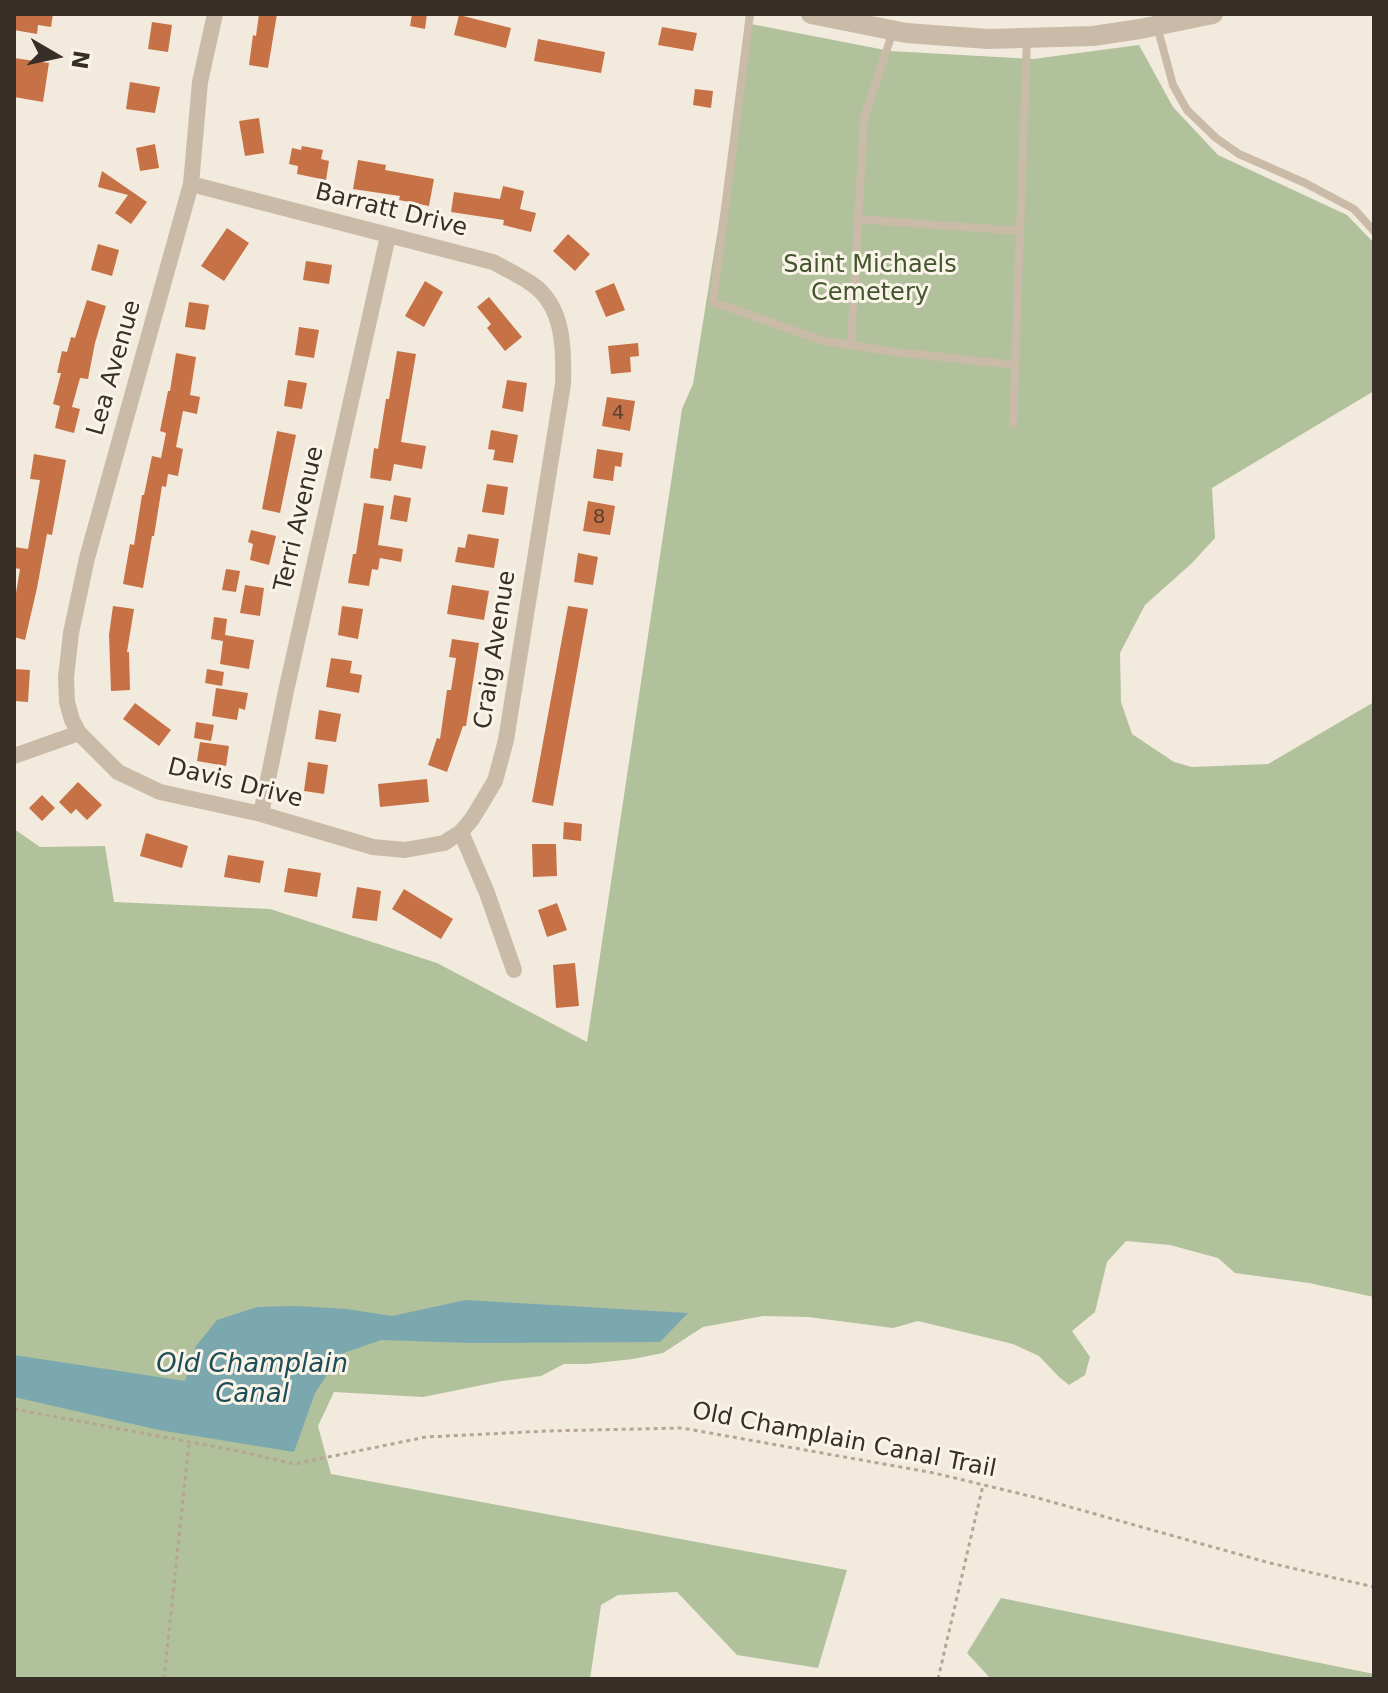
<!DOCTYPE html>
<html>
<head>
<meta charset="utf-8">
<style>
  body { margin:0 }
  #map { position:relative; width:1388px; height:1693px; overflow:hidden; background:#f2eadc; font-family:"DejaVu Sans",sans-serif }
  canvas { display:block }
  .frame { position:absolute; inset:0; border:16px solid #372e28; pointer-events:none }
  .north { position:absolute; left:16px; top:16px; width:80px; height:80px; -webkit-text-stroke:6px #faf3e8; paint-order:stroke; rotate:99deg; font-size:22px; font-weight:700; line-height:32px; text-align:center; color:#372e28 }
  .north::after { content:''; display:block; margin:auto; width:28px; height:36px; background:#372e28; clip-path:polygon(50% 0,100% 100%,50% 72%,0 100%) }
</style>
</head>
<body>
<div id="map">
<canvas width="1388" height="1693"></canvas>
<div class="frame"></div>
<div class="north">N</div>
</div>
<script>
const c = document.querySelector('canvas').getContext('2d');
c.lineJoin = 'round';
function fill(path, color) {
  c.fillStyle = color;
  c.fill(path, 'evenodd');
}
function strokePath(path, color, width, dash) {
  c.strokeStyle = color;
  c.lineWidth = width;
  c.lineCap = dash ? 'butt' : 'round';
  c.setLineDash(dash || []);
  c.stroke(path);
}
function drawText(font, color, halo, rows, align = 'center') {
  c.font = font + ' "DejaVu Sans",sans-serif';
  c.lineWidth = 6;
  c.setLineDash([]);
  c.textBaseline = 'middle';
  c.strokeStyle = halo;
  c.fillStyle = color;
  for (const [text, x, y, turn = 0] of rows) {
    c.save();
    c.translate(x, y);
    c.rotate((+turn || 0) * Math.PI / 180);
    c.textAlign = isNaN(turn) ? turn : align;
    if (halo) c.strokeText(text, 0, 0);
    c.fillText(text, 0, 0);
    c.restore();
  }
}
fill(new Path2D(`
  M751,24L890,51L1033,59L1139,45L1173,107L1218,155L1347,215L1374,243V391L1212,488L1215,538L1192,563L1145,605L1120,653L1121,702L1132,734L1174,762L1192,767L1268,764L1374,702V1297L1309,1283L1235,1273L1218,1258L1170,1245L1126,1241L1107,1262L1095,1312L1072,1331L1090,1357L1085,1375L1069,1385L1059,1377L1039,1356L1013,1344L918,1321L893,1328L808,1317L763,1316L703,1327L663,1353L633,1359L587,1364H564L541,1376L502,1381L423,1397L334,1392L318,1426L331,1474L847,1570L818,1668L737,1655L677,1592L618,1595L601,1605L590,1679H14V829L40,847L105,846L114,902L270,909L437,963L587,1042L682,409L693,384Z
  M1001,1598L1374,1674V1679H991L967,1653Z`), '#b1c19c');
fill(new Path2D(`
  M466,1300L688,1313L660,1342L472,1343L381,1340L341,1354L315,1393L294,1452L159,1430L14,1397V1355L185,1381L196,1346L217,1320L257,1307L295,1306L347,1309L392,1316Z`), '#7ba7af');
fill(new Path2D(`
  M16,14H53L51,27L38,25L37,34L14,30V17H16Z
  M259,14H277L268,68L249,65L253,35L256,36Z
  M412,14H427L425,29L410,26Z
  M459,15L511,28L506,48L454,35Z
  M152,22L172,25L168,52L148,49Z
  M662,27L697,33L693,51L658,45Z
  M538,39L605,52L601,73L534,61Z
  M14,58L49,63L43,102L14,97Z
  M130,82L160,87L155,113L126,109Z
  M695,89L713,91L711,108L693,105Z
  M259,118L264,153L245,156L239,121Z
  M155,144L159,168L140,171L136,148Z
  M302,146L323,150L321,159L329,161L326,180L297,174L298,166L289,164L292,148L301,150Z
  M358,160L386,165L385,170L434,179L429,206L399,200L400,196L353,189Z
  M102,171L147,202L131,224L115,213L128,195L98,187Z
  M503,186L524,191L520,209L536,213L531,232L503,225L504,220L451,212L454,192L500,199Z
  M227,228L249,243L224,281L201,266Z
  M568,234L590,254L575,271L553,251Z
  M98,244L119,250L112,276L91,270Z
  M306,261L332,265L329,284L303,280Z
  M425,281L443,292L424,327L405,316Z
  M614,283L625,310L606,317L595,291Z
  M489,297L522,337L505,351L487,328L491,324L477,307Z
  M87,300L106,306L95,343L88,379L80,378L72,407L80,409L74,433L55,428L60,406L53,404L61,373H57L62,351L67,352L71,337L75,338Z
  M189,302L209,305L205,330L185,327Z
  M299,327L319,330L314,358L295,355Z
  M638,343L639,356L630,357L631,372L611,374L608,346Z
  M397,351L416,354L401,442L426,446L422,469L394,464L391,481L370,478L374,448L378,449L386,399H389Z
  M176,353L196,357L190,395L200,397L197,414L183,411L176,447L183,449L178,476L168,474L166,487L162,486L154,536H152L143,588L123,584L130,544L134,545L142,495H144L152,456L161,458L166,433L160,431L168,391H170Z
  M288,380L307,383L302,409L284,406Z
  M507,380L527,383L523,412L502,408Z
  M607,397L635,401L630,431L602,426Z
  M491,430L518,435L513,463L493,460L495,450L488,449Z
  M277,431L296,435L280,513L262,509Z
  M597,449L623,453L621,467L615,466L613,481L593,478Z
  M34,454L66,460L52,535L47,534L37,588L25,640L14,637V605L20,569L14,568V547L28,549L40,480L30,479Z
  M487,484L508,487L504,515L482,512Z
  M394,495L411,498L407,522L390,519Z
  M588,501L615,506L610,535L583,531Z
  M364,503L384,506L378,545L403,549L401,562L380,558L378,570L372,569L369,586L348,583L353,554H356Z
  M251,530L276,536L269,565L250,560L253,544L248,542Z
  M468,534L499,539L494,568L455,562L458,547L465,548Z
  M578,553L598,557L593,585L574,582Z
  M226,569L240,571L236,592L222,590Z
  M245,585L264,588L260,616L240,613Z
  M452,585L489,591L484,620L447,614Z
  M113,606L134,609L127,652H129L130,690L111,691L109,635Z
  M342,606L363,609L358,639L338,635Z
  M568,606L588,609L553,806L532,802Z
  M214,617L227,619L225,635L254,640L249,669L220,664L223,641L211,639Z
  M452,639L479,643L466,726H463L447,772L428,765L437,738L440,739L447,690H451L456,658L449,657Z
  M331,658L352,661L350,673L362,675L359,693L326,687Z
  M14,669L30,670L28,702L14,701Z
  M207,669L224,672L222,686L205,683Z
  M216,688L248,693L245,710L239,708L237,720L212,716Z
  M135,703L171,730L159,746L123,719Z
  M319,710L341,714L336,742L315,739Z
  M196,722L214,725L211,741L194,738Z
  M200,742L229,746L226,766L197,761Z
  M308,762L328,765L324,794L304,791Z
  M427,779L429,802L380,807L378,784Z
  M78,782L102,805L87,820L76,809L71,814L59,802Z
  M42,795L55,808L42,821L29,808Z
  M564,822L582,824L581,841L563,839Z
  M146,833L188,846L182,868L140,856Z
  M532,844H556L557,876L533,877Z
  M228,855L264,861L260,883L224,877Z
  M288,868L321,873L317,897L284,892Z
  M357,887L381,891L377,921L352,918Z
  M404,889L453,919L441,939L392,909Z
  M557,903L567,930L547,937L538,910Z
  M575,963L579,1006L556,1008L553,965Z`), '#c67246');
strokePath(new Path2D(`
  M14,1409L238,1451L294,1464L426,1437L547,1431L682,1428L934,1473L1038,1498L1270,1563L1374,1587
  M164,1679L189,1442
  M938,1679L983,1485`), '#b6a592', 3, [4, 4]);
strokePath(new Path2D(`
  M750,14L713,302L824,341L896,352L1015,365
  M1157,26L1173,85L1187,110L1216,138L1239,154L1305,183L1354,209L1374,231
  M857,219L1020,231
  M851,345L864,118L893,31
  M1013,424L1027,38`), '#cabba8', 8);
strokePath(new Path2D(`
  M215,14L200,82L191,184L87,558L71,633L66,677L67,702L72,720L79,733L118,772L160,792L261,814L373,847L405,850L444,843L461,832
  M191,184L493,262C506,269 520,276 532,284C564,306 564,349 563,384L506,740L495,781L472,819L461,832L487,893L514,970
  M14,756L79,733
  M261,814L286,691L388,236`), '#cabba8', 16);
strokePath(new Path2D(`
  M811,14L906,33L988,39L1093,36L1140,29L1213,14`), '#cabba8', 20);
drawText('20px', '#5b3f30', null, [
  ["4",618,414],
  ["8",599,518]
]);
drawText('24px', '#372e28', '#faf3e8', [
  ["Barratt Drive",391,211,14],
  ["Lea Avenue",115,368,-74],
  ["Terri Avenue",300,519,-77],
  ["Craig Avenue",496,650,-81],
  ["Davis Drive",235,784,14],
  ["Old Champlain Canal Trail",844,1441,11]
]);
drawText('24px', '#42552c', '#faf3e8', [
  ["Saint Michaels",870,266],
  ["Cemetery",870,294]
]);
drawText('italic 26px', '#1d4e58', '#faf3e8', [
  ["Old Champlain",252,1365],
  ["Canal",252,1395]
]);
</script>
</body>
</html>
